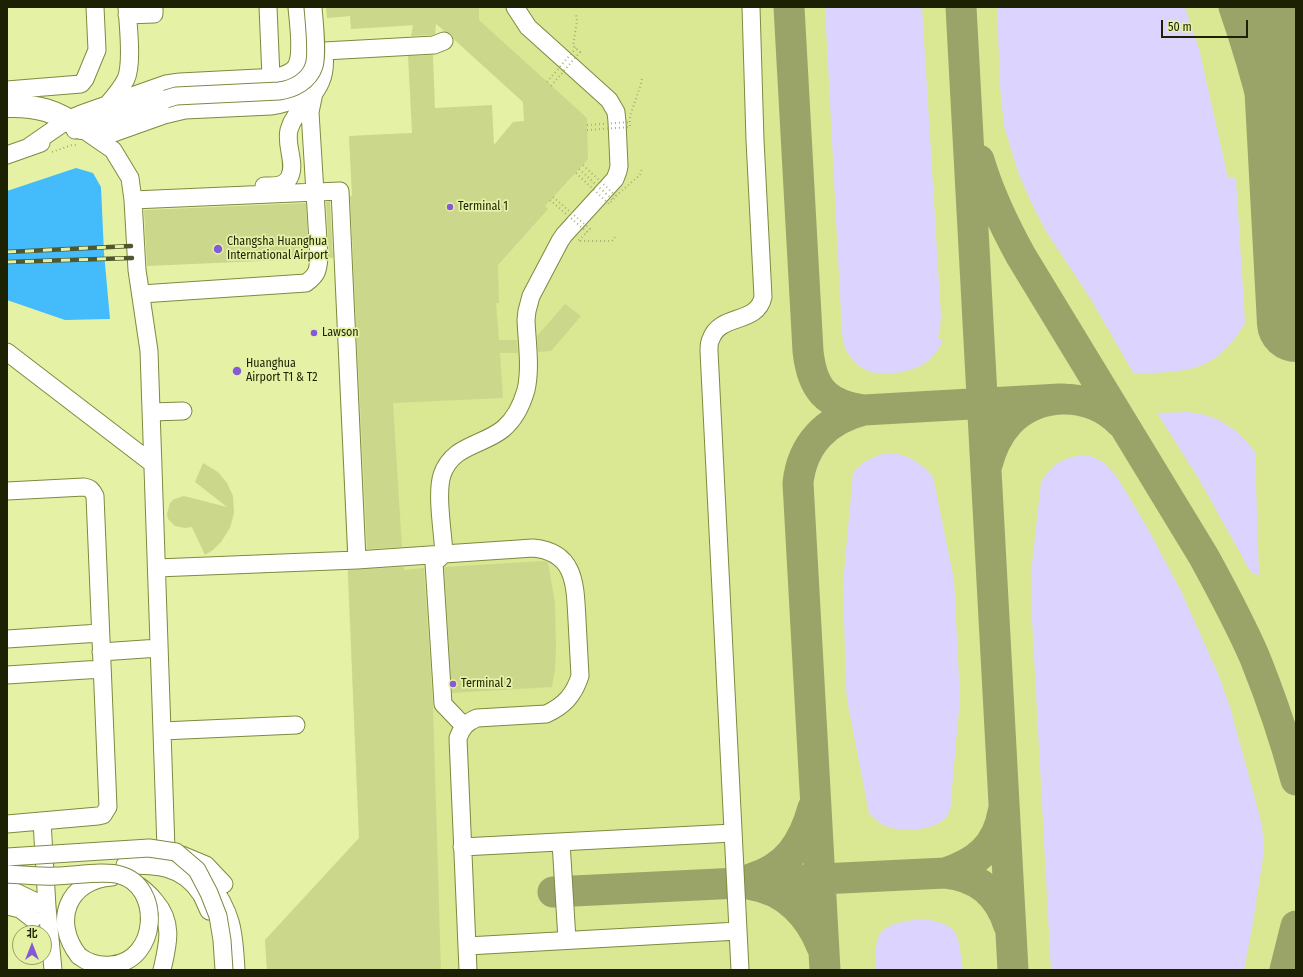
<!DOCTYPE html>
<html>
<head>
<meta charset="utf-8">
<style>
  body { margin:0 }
  #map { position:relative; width:1303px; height:977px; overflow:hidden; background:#e5f2a5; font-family:"Fira Sans Condensed","Noto Sans SC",sans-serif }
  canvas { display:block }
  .frame { position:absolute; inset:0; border:8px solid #1d2103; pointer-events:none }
  .north { position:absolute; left:12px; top:925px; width:40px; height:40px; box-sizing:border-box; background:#e5f2a5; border:1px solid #959e64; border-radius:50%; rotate:0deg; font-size:11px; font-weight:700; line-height:16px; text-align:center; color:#1d2103 }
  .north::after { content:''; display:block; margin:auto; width:14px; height:18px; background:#855bd5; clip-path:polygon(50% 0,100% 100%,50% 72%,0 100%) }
  .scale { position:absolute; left:1161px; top:20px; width:87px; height:18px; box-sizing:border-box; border:2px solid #1d2103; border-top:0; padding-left:5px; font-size:12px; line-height:14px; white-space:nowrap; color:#1d2103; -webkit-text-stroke:3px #e5f2a5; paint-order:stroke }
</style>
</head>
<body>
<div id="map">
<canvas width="1303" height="977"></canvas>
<div class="frame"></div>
<div class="north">北</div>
<div class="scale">50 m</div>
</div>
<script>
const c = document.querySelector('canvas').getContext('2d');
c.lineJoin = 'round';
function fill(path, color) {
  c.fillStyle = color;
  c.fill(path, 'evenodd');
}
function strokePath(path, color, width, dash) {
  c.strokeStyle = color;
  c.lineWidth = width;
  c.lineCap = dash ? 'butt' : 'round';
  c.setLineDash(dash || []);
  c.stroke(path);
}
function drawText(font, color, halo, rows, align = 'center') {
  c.font = font + ' "Fira Sans Condensed",sans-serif';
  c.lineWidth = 3.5;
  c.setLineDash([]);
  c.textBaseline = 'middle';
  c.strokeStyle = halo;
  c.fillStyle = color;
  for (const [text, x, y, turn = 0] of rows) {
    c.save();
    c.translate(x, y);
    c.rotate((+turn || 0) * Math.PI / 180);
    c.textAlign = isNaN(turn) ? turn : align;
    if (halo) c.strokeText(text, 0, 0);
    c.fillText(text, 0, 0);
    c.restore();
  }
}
fill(new Path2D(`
  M326,7H1296V970H267L265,940L359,838L334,264L356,263L349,136L436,132L437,146L495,144L513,122L524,121L523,102L436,24L351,29L350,16L327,18Z`), '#dae793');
fill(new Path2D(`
  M825,7H922L941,316L940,328L938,338L943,341C939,348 934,356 928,361C914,372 888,376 871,372C861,369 852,360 847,352C844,347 843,340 842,334Z
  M997,7H1185L1199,49L1228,178H1236L1245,323C1215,374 1187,371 1134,374L1092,301L1046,231L1032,204L1018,172L1004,126L1000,86Z
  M1188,412C1218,415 1237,428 1255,452L1259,575L1252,573L1249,569L1199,479L1157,413Z
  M888,453C908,454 920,462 933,477L954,580L960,698L951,799C951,803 951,808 949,812C941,832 900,833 883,825C878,822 873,817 869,813L847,699L846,688L843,583L853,473C862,461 873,456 888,453Z
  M1088,455L1103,462L1117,477L1147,527L1182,593L1219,676L1230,707L1254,795L1262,826L1263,838L1264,851L1253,922L1244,970H1051L1031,600V573L1041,482C1053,462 1066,456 1088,455Z
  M925,919C934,921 947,923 954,931C960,938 961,960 963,970H875C876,961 875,946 878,938C883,922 911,920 925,919Z`), '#ddd3ff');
fill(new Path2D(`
  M76,168L93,173L101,187L104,253L110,319L65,320L7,300V191Z`), '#44bbfa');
strokePath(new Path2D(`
  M789,7L808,351C812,389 826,405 864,410L1060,399
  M961,7L1013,970
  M1234,7C1261,84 1279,164 1292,244
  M1280,40L1281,7
  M979,160C989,194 1004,225 1021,256L1204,557C1222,590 1240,623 1255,658C1271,698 1285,739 1296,780
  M987,465C991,449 998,434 1009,422C1040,391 1090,392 1120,422
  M945,873C976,863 997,847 1003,812
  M750,879C787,868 803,844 813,808
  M752,885C786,890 810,916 822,947
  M553,892L945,873C978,876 999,894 1009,926
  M825,970L798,483C802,444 827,419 864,410
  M1285,970L1296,926`), '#9aa469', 31);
strokePath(new Path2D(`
  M1279,7L1296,323`), '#9aa469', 78);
fill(new Path2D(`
  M326,7H479V20L587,118L588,159L545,206L548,209L498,265L499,303H496L499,340H517L518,353H500L503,398L393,403L402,547L367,549L350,196H352L349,136L412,133L408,56L433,55L435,108L492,105L494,145L513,122L524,121L523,102L454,39L450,33L445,31L436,24L435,34L432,35L411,36L413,25L351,29L350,16L327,18Z
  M330,201L333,258H329L326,202Z
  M306,203L309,259L147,266L144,210Z
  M565,304L581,316L551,351L538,352L537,336Z
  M203,463L218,472L227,483L233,496L234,513L230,528L221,542L213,550L205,555L192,527L185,528L175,526L168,519L167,514L170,503L174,499L184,496L227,507L195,482Z
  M544,561L548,562L555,603L556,647L555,670L552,687L452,693L444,567Z
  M404,567V570L424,568L433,706L441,970H267L265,940L359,838L348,570Z`), '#cbd88c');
const minor = new Path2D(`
  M268,7L271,77
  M127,15L154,14V7
  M319,49L321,51H324L434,45L444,41
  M7,90L81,84L85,79L97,50L95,7
  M107,105C114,97 121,89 126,79C133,63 128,26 127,7
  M81,128L113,150L130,178L133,200L137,270L149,351L166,849L164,859L160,862
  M75,130L166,99
  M94,136H105L164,115L185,110L271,106C296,103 297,96 307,75
  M30,146L69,119L81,114L166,84L180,82L278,77C284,75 291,73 295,68C304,57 298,22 297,7
  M7,155L41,143
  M264,186C273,186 284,187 289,178C297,164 285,146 289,130C295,109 314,100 321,81C325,72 325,61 324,51
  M133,200L340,191L357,560L157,568
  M141,294L306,283C317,275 318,271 319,257L310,112L314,93
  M7,352L153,464
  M151,412L183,411
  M7,491L84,487C90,488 92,490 95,496L108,807L103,815L98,816L7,824
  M444,554L434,563L443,704L464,726
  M357,560L444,554
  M7,639L100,633
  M101,652L159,648
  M7,675L102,669
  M162,731L296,725
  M42,821L47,907L53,970
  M561,842L567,940
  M462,847L733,833
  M182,855L206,865L224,884
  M125,865C156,865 182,865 201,894C204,899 206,905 209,911
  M207,879C232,912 234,930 236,970
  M139,886C145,890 150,895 155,901C174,923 168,944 162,970
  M7,888L47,907
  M7,906L20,909L33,919
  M467,946L738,931
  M79,956C52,922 67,880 112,877
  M468,970L458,738C462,727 467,722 477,718L546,714C564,706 574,695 580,676C579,657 578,639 577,620C575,585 576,552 533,548L444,554C443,533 436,494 442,475C452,445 482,446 503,429C515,419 522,404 526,390C531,368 527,343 526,320L527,311L531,296L560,241L564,235L615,179L618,171L619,166L617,122L616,112L609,100L528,27L515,7
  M740,970L709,351C709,347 709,342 711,339C720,313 757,325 763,297L755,140L751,7`);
const highway = new Path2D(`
  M7,106C38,105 56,111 81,128`);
strokePath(minor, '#7f8940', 19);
strokePath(highway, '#7f8940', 24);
strokePath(new Path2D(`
  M52,152L72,145H78`), '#a7b173', 2, [1, 3]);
strokePath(minor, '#fff', 17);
strokePath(highway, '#fff', 22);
const rail = new Path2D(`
  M7,252L131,246
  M7,262L132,258`);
strokePath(rail, '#50572d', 4.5);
strokePath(rail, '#e5f2a5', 3, [9]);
const minorBridge = new Path2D(`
  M166,99L176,96L279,91C294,89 309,81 314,66C318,54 314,21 313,7
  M7,857L149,848L176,852L197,870L209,893L218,916L222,940L224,970
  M7,874C23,875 40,877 56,876C73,876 104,870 120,875C162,886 159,961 111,965C100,966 88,963 79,956`);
strokePath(minorBridge, '#7f8940', 19, []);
strokePath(new Path2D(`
  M547,82L576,48
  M551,86L580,52L573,46L577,21L576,13
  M587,125L630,122
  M587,130L630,127V116L641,84L642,78
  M583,165L616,196
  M579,169L613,200
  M576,173L609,204L618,194L640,175L642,169
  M553,197L590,229L578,241H612L615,237
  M550,200L587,232`), '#a7b173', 2, [1, 3]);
strokePath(minorBridge, '#fff', 17);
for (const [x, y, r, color] of [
  [450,207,4,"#855bd5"],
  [218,249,5,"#855bd5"],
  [314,333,4,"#855bd5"],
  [237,371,5,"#855bd5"],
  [453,684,4,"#855bd5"]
]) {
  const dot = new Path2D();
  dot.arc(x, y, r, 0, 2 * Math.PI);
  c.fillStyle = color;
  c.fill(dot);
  strokePath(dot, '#e5f2a5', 1.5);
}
drawText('12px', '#1d2103', '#e5f2a5', [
  ["Terminal 1",458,207],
  ["Changsha Huanghua",227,242],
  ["International Airport",227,256],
  ["Lawson",322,333],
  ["Huanghua",246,364],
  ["Airport T1 & T2",246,378],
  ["Terminal 2",461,684]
], 'left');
</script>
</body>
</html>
